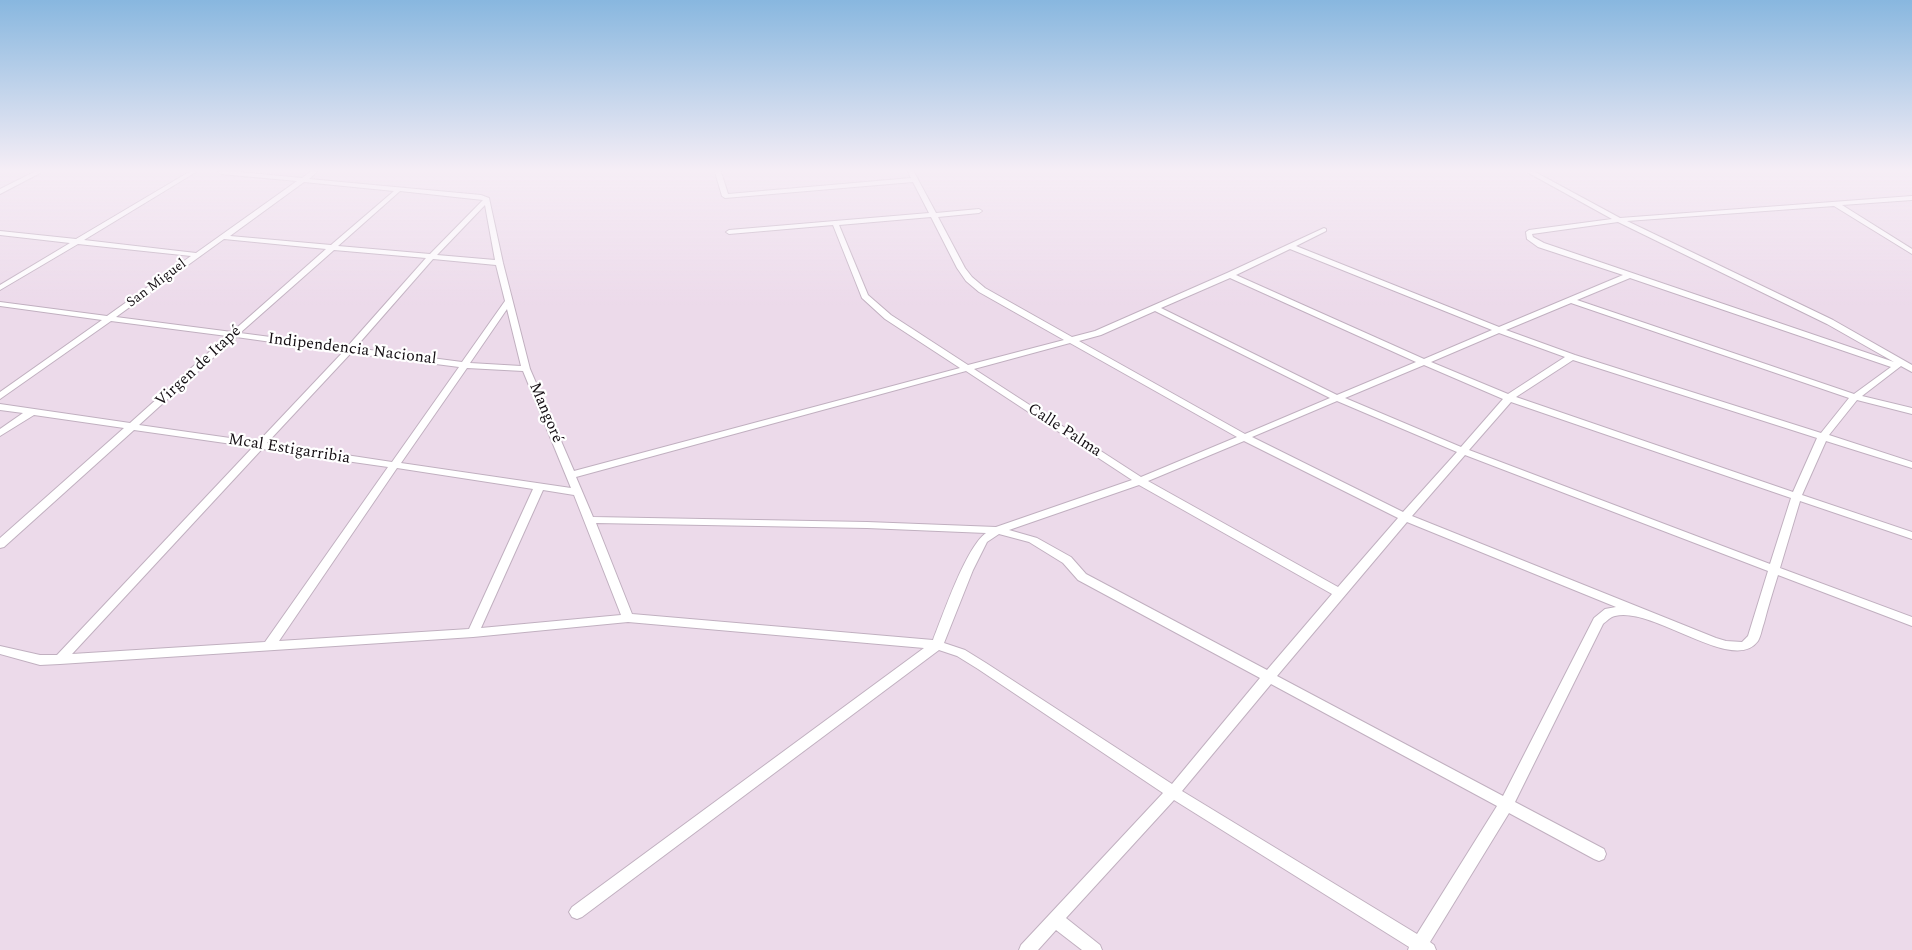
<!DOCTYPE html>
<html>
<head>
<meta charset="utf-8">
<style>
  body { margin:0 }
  canvas { display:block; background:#ecdaea }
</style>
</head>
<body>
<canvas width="1912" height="950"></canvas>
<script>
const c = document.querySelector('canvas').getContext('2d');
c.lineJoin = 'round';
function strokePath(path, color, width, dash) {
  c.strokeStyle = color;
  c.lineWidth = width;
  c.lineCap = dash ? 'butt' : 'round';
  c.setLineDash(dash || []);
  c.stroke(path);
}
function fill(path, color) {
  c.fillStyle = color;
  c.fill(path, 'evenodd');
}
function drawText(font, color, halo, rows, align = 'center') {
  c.font = font + ' Spectral,serif';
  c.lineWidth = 4.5;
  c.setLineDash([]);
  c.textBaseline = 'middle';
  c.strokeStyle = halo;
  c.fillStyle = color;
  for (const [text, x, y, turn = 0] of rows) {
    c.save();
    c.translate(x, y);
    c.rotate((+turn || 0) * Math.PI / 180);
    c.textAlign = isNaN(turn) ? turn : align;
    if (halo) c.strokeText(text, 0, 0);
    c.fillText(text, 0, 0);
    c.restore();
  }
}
const street = new Path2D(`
  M34,172H42L0,194V189Z
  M189,172H196L84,240L196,253L297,181L221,174L218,172H240L302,178L310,172H317L309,179L481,195L489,198L503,263L530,369L574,471L960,368L885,319L862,298L833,225L729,234L726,232L729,230L929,213L913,182L725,198L722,196L715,172H721L728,194L911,178L908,172H914L936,213L979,209L982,211L979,213L938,217L965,268L972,277L985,288L1072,337L1095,331L1227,273L1324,228L1326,229V231L1296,246L1499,327L1623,275L1538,247L1527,239L1526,232L1529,230L1612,219L1527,172H1535L1620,218L1912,196V200L1842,205L1912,249V254L1834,206L1627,221L1833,320L1912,365V372L1901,366L1862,396L1912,408V414L1857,400L1829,435L1912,462V468L1826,441L1802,495L1912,532V539L1800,501L1780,568L1912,617V626L1778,575C1773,591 1768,607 1764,623C1762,628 1761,636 1758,641C1734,675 1653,606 1615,616C1610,617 1607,621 1603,624L1515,802L1604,849L1606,854L1604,859L1599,861L1594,859L1509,813L1430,942L1434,945L1436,950H1408L1409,947L1174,800L1066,918L1100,945L1102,950H1082L1056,930L1038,950H1019L1021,945L1163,793L978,669L957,656L939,650L582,917L577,919L572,917L569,912L572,907L924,648L628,622L473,637L60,664L40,665L0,654V646L40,655H57L253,447L134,430L4,547L0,548V538L124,428L34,415L0,436V429L23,413L0,410V404L130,423L227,336L111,321L0,399V392L102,320L0,306V302L107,316L191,256L78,244L0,290V285L70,243L0,235V231L76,239ZM304,182L394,191L331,245L230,236ZM400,191L483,200L430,254L338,246ZM485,205L495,260L437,255ZM931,217L957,268L966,281L979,292L1064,340L968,365L891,315L868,295L839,225ZM1618,222L1827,324L1894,362L1544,243L1533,237L1532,234ZM224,239L326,249L232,332L116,317ZM1290,249L1492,330L1424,359L1236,275ZM334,250L426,258L347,347L240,333ZM433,259L496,265L505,301L462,362L355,348ZM1230,278L1416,362L1337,395L1161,308ZM1630,278L1891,367L1854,394L1577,300ZM1571,303L1849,398L1821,433L1575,355L1506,330ZM507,309L521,366L470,363ZM1155,311L1330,398L1245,434L1079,341L1101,335ZM1499,333L1565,357L1508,394L1431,362ZM236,337L343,352L258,442L139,425ZM1070,343L1237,437L1141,477L974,369ZM351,353L459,367L392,462L267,443ZM1573,360L1817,438L1793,492L1516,397ZM1424,365L1503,399L1461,447L1345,398ZM467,368L523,371L571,488L401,463ZM966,371L1132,480L996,527L867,522L593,517L576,477ZM1337,401L1457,452L1403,512L1252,437ZM1511,402L1791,498L1770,564L1469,450ZM1244,441L1398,518L1338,587L1148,481ZM262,449L388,467L265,642L72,654ZM1465,455L1768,571L1748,636L1742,642L1726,641L1716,638L1412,516ZM397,468L533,489L469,629L279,641ZM1139,485L1332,594L1267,670L1086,574L1071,557L1037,538L1009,530ZM543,490L574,495L621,615L481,628ZM1407,522L1616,607L1605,609L1594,618L1503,796L1277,676ZM596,523L867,528L986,533C966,547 943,615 933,640L632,614ZM999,534L1029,542L1063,563L1078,580L1260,678L1172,784L986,663L965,650L944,643L973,570L987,542ZM1271,684L1497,806L1417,934L1182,791Z`);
strokePath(street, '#c1b0c0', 2);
fill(street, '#fff');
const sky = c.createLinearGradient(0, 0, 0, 305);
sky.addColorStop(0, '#88b7df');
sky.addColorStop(0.56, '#f6eef6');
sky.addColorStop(1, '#f6eef600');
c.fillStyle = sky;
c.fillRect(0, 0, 1912, 305);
drawText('14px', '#150f14', '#fff', [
  ["San Miguel",157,284,-37]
]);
drawText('16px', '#150f14', '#fff', [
  ["Indipendencia Nacional",352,350,7],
  ["Virgen de Itapé",199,367,-43],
  ["Mangoré",545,413,67],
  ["Calle Palma",1064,431,33],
  ["Mcal Estigarribia",289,450,9]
]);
</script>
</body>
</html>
